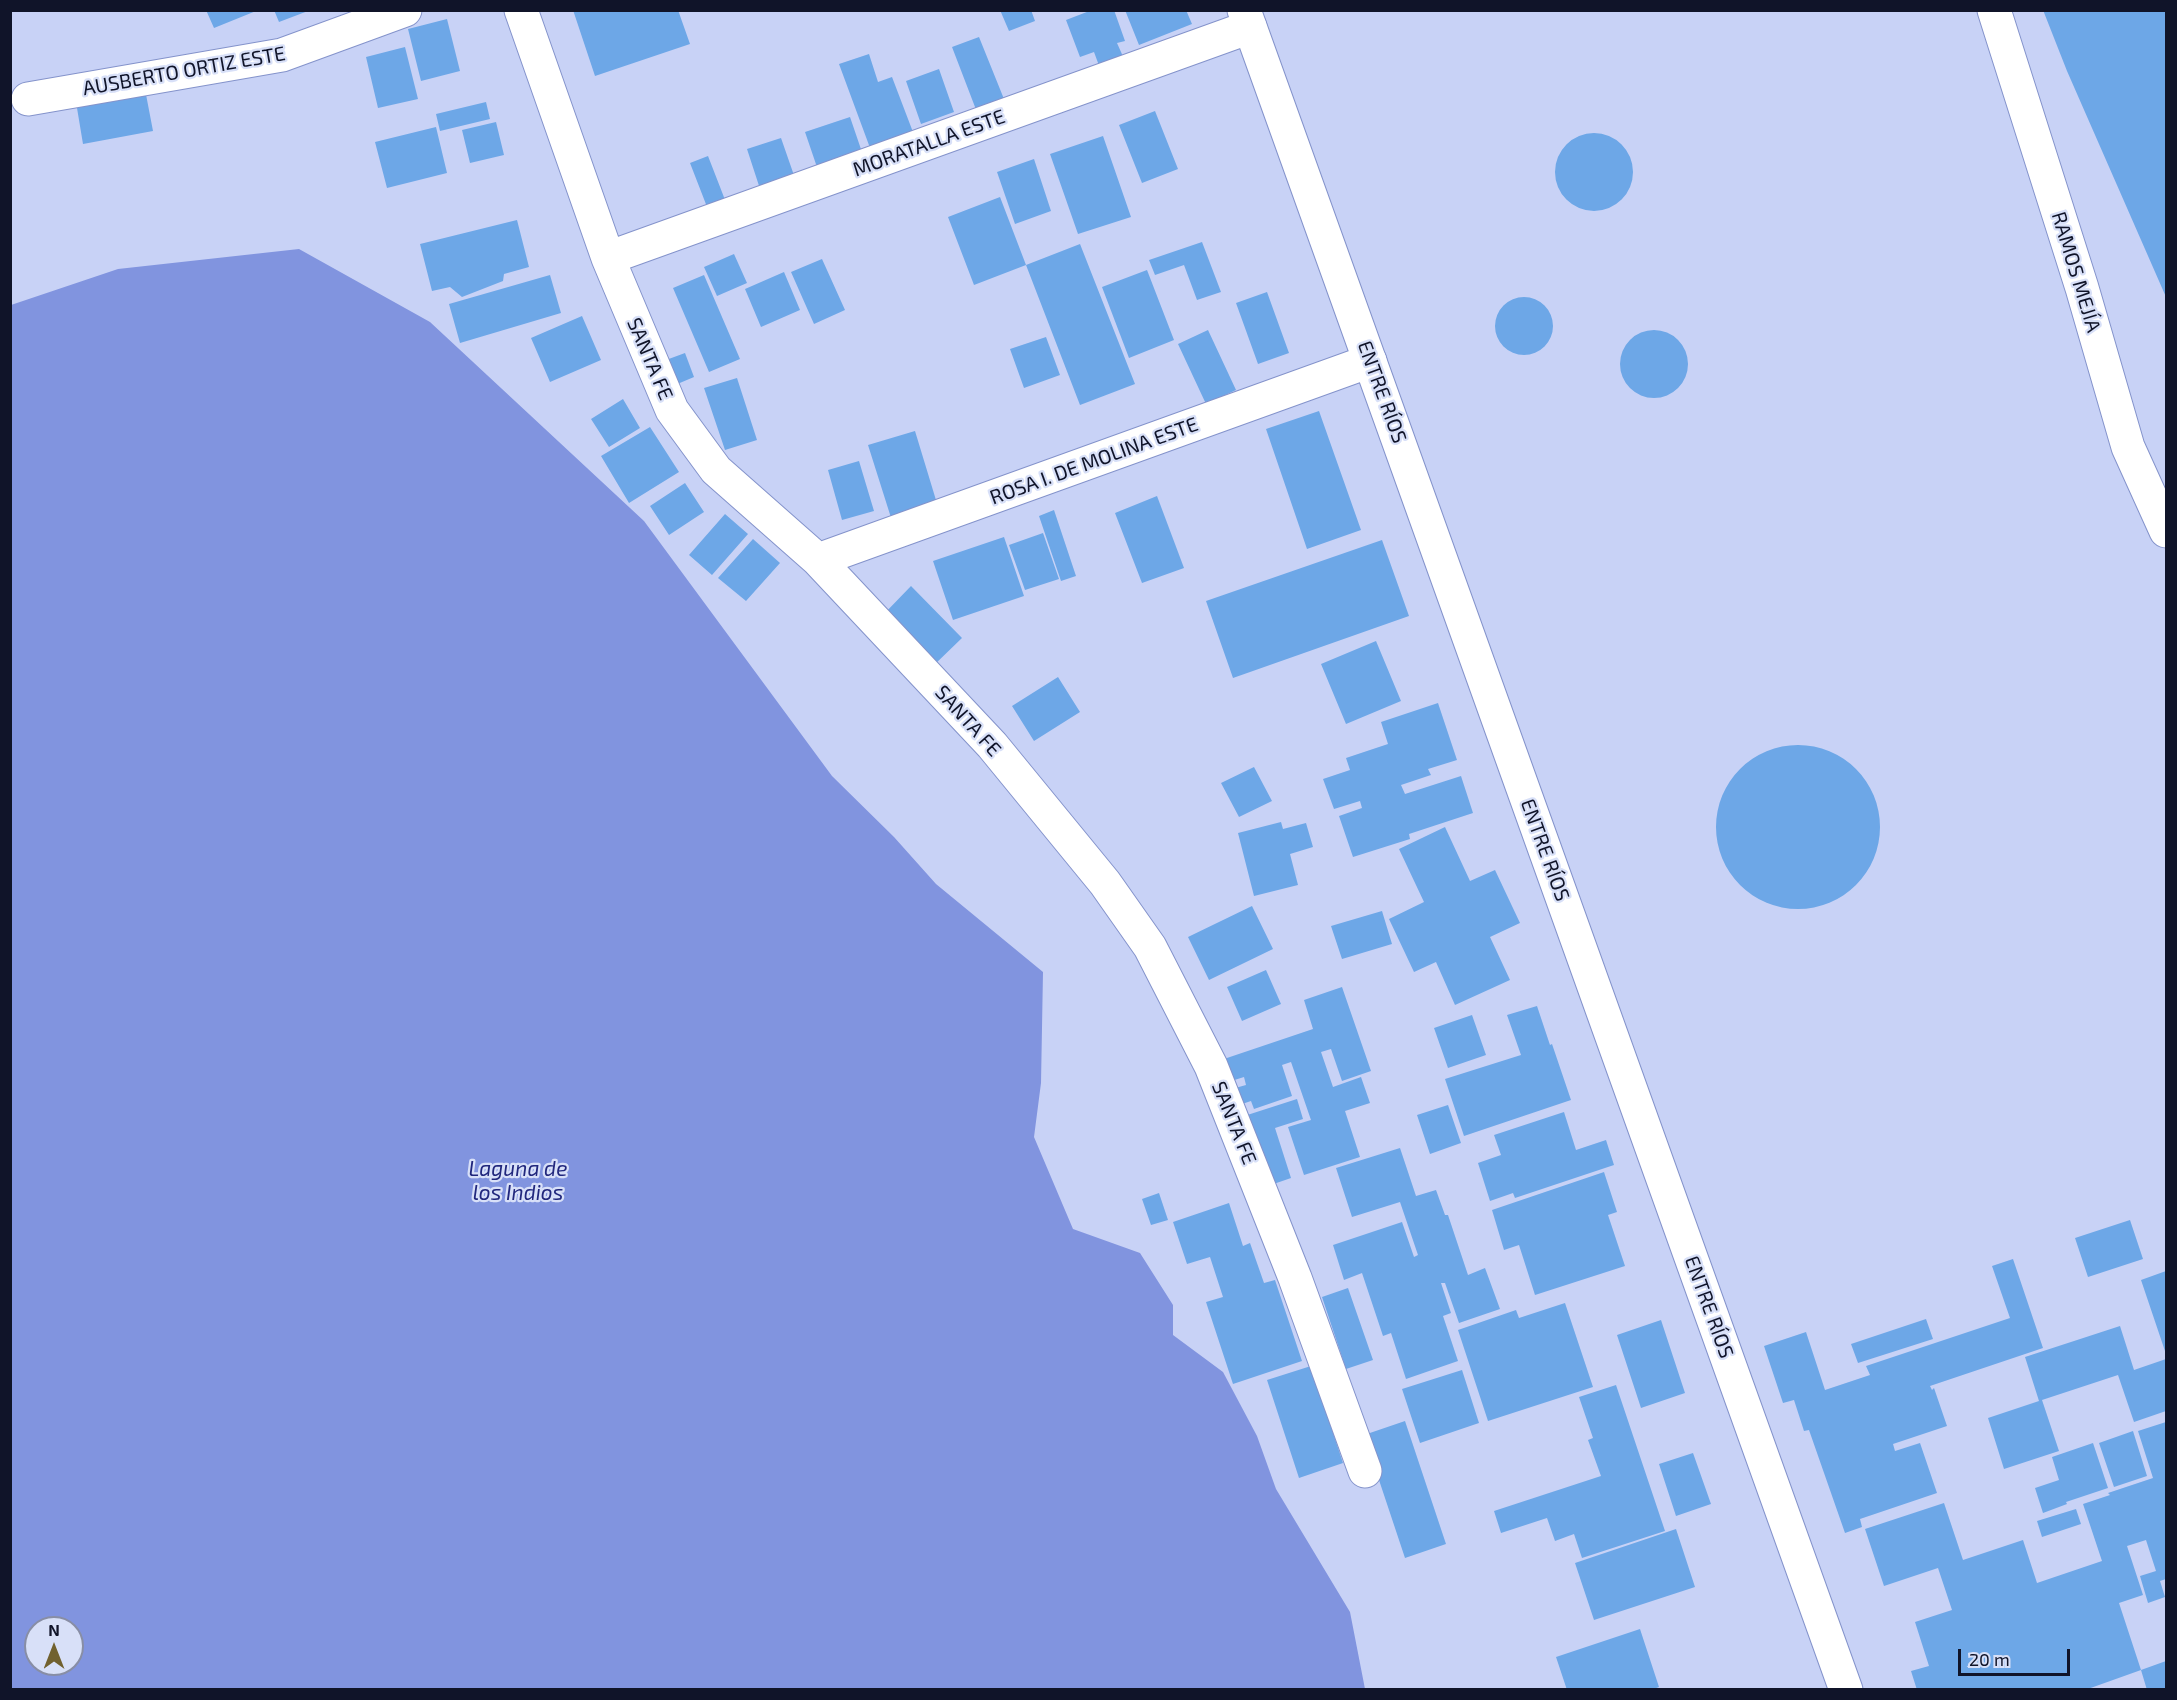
<!DOCTYPE html>
<html>
<head>
<meta charset="utf-8">
<style>
  body { margin:0 }
  #map { position:relative; width:2177px; height:1700px; overflow:hidden; background:#c8d2f6; font-family:"Exo 2",sans-serif }
  canvas { display:block }
  .frame { position:absolute; inset:0; border:12px solid #101429; pointer-events:none }
  .north { position:absolute; left:24px; top:1616px; width:60px; height:60px; box-sizing:border-box; background:#d8e0f8; border:2px solid #888ea5; border-radius:50%; rotate:0deg; font-size:16px; font-weight:700; line-height:24px; text-align:center; color:#101429 }
  .north::after { content:''; display:block; margin:auto; width:21px; height:27px; background:#71612f; clip-path:polygon(50% 0,100% 100%,50% 72%,0 100%) }
  .scale { position:absolute; left:1958px; top:1649px; width:112px; height:27px; box-sizing:border-box; border:3px solid #101429; border-top:0; padding-left:8px; font-size:18px; line-height:21px; white-space:nowrap; color:#101429; -webkit-text-stroke:4px #d8e0f8; paint-order:stroke }
</style>
</head>
<body>
<div id="map">
<canvas width="2177" height="1700"></canvas>
<div class="frame"></div>
<div class="north">N</div>
<div class="scale">20 m</div>
</div>
<script>
const c = document.querySelector('canvas').getContext('2d');
c.lineJoin = 'round';
function fill(path, color) {
  c.fillStyle = color;
  c.fill(path, 'evenodd');
}
function strokePath(path, color, width, dash) {
  c.strokeStyle = color;
  c.lineWidth = width;
  c.lineCap = dash ? 'butt' : 'round';
  c.setLineDash(dash || []);
  c.stroke(path);
}
function drawText(font, color, halo, rows, align = 'center') {
  c.font = font + ' "Exo 2",sans-serif';
  c.lineWidth = 4.5;
  c.setLineDash([]);
  c.textBaseline = 'middle';
  c.strokeStyle = halo;
  c.fillStyle = color;
  for (const [text, x, y, turn = 0] of rows) {
    c.save();
    c.translate(x, y);
    c.rotate((+turn || 0) * Math.PI / 180);
    c.textAlign = isNaN(turn) ? turn : align;
    if (halo) c.strokeText(text, 0, 0);
    c.fillText(text, 0, 0);
    c.restore();
  }
}
fill(new Path2D(`
  M299,249L430,322L644,521L832,776L894,837L936,884L1043,972L1041,1083L1034,1137L1073,1229L1140,1253L1173,1305V1335L1223,1372L1257,1436L1276,1489L1350,1612L1365,1689H11V305L118,269ZM36,1628H72V1664H36Z`), '#8194df');
fill(new Path2D(`
  M206,10H256V11L214,28Z
  M274,10H308V11L279,22Z
  M573,10H678L690,44L595,76Z
  M1000,10H1031L1035,21L1009,31Z
  M1092,10H1114L1125,41L1117,43L1125,61L1101,71L1094,52L1080,57L1066,20Z
  M1125,10H1186L1192,24L1139,45Z
  M2043,10H2166V297L2067,71Z
  M447,19L460,71L421,81L408,29Z
  M979,37L1008,109L980,120L952,47Z
  M405,47L418,99L378,108L366,57Z
  M869,54L878,82L892,77L916,140L873,156L839,64Z
  M939,69L954,112L921,124L906,81Z
  M144,84L153,131L83,144L75,96Z
  M486,102L490,119L440,131L436,114Z
  M1155,111L1178,169L1142,183L1119,125Z
  M850,117L864,158L819,173L805,132Z
  M496,122L504,155L470,163L462,130Z
  M436,127L447,173L387,188L375,142Z
  M1555 172a39 39 0 1 1 78 0a39 39 0 1 1-78 0Z
  M1103,136L1131,217L1078,234L1050,154Z
  M781,138L797,184L762,195L747,149Z
  M708,156L727,205L709,212L690,163Z
  M1034,159L1051,211L1015,224L997,172Z
  M1000,197L1026,265L974,285L948,217Z
  M517,220L529,267L504,274L503,281L462,297L450,287L432,291L420,244Z
  M1202,242L1221,292L1197,300L1184,265L1155,275L1149,260Z
  M1080,244L1135,384L1080,405L1026,265Z
  M734,254L747,283L717,296L704,267Z
  M822,259L845,310L814,324L791,272Z
  M1147,270L1174,340L1129,358L1102,287Z
  M784,272L800,310L761,327L745,289Z
  M550,275L561,313L460,343L449,304Z
  M704,275L740,359L709,372L673,288Z
  M1267,292L1289,353L1258,364L1236,303Z
  M1495 326a29 29 0 1 1 58 0a29 29 0 1 1-58 0Z
  M582,316L601,360L550,382L531,338Z
  M1620 364a34 34 0 1 1 68 0a34 34 0 1 1-68 0Z
  M1208,330L1236,390L1206,404L1178,344Z
  M1046,337L1060,375L1024,388L1010,349Z
  M685,353L694,377L675,385L666,360Z
  M737,378L757,440L725,450L704,388Z
  M623,399L640,428L609,447L591,419Z
  M1319,411L1361,530L1307,549L1266,429Z
  M650,427L679,472L629,503L601,456Z
  M915,431L939,510L893,524L868,445Z
  M859,461L874,511L842,520L828,470Z
  M685,483L704,512L669,535L650,506Z
  M1157,496L1184,568L1142,583L1115,513Z
  M1054,510L1076,576L1061,581L1039,516Z
  M725,514L748,534L712,575L689,555Z
  M1043,533L1059,579L1025,590L1009,545Z
  M1004,537L1024,596L953,620L933,561Z
  M753,539L780,563L746,601L718,578Z
  M1382,540L1409,616L1233,678L1206,601Z
  M911,586L962,638L932,667L882,616Z
  M1376,641L1401,701L1346,724L1321,664Z
  M1058,677L1080,712L1034,741L1012,706Z
  M1438,703L1457,760L1428,769L1431,775L1401,785L1405,794L1461,776L1473,813L1409,834L1410,839L1353,857L1339,816L1362,808L1360,801L1334,809L1323,779L1350,770L1346,758L1388,744L1381,722Z
  M1716 827a82 82 0 1 1 164 0a82 82 0 1 1-164 0Z
  M1254,767L1272,801L1239,817L1221,783Z
  M1281,822L1283,829L1306,823L1313,847L1290,854L1298,885L1254,896L1238,833Z
  M1445,827L1470,881L1495,870L1520,923L1490,937L1510,980L1455,1005L1436,962L1414,972L1389,919L1424,902L1399,849Z
  M1252,906L1273,949L1209,980L1188,937Z
  M1382,911L1392,944L1342,959L1331,926Z
  M1266,970L1281,1004L1242,1021L1227,987Z
  M1342,987L1371,1071L1342,1081L1331,1049L1321,1052L1333,1087L1361,1077L1370,1103L1345,1111L1360,1157L1304,1175L1288,1127L1311,1120L1291,1062L1282,1065L1292,1096L1254,1109L1251,1101L1233,1107L1228,1090L1246,1085L1244,1077L1228,1082L1221,1060L1313,1029L1304,1000Z
  M1537,1006L1550,1045L1552,1044L1571,1100L1464,1136L1445,1079L1521,1055L1507,1015Z
  M1472,1015L1486,1055L1448,1068L1434,1028Z
  M1297,1099L1303,1119L1275,1128L1291,1178L1262,1188L1238,1118Z
  M1448,1105L1461,1143L1430,1154L1417,1115Z
  M1564,1112L1576,1150L1606,1140L1614,1165L1515,1198L1513,1193L1490,1201L1478,1163L1501,1155L1494,1135Z
  M1400,1148L1416,1196L1436,1190L1445,1215H1448L1468,1275L1485,1268L1500,1309L1459,1323L1445,1283H1441L1451,1313L1443,1316L1458,1361L1406,1379L1391,1333L1383,1336L1362,1273L1344,1280L1333,1245L1402,1222L1414,1257L1418,1255L1400,1202L1352,1217L1336,1168Z
  M1604,1172L1617,1212L1608,1215L1625,1266L1535,1295L1519,1245L1504,1250L1492,1210Z
  M1159,1193L1168,1220L1151,1225L1142,1199Z
  M1229,1203L1243,1246L1250,1243L1264,1283L1275,1280L1302,1361L1233,1384L1206,1302L1223,1297L1210,1257L1187,1264L1173,1222Z
  M2130,1220L2143,1259L2088,1277L2075,1238Z
  M2013,1259L2043,1348L1930,1386L1932,1390L1934,1388L1947,1426L1893,1444L1895,1451L1920,1443L1937,1493L1860,1519L1862,1527L1845,1533L1809,1430L1804,1431L1794,1400L1783,1403L1764,1346L1806,1332L1825,1390L1870,1375L1866,1366L2010,1318L1992,1266Z
  M2166,1271V1354L2141,1280Z
  M1348,1288L1373,1360L1346,1369L1322,1297Z
  M1565,1303L1593,1387L1488,1421L1458,1330L1516,1310L1519,1318Z
  M1926,1319L1933,1339L1858,1363L1851,1344Z
  M1661,1320L1685,1393L1641,1408L1617,1335Z
  M2120,1326L2134,1370L2166,1359V1411L2134,1422L2118,1375L2042,1400L2059,1451L2004,1469L1988,1418L2039,1401L2025,1357Z
  M1311,1366L1343,1463L1299,1478L1267,1380Z
  M1462,1370L1479,1423L1420,1443L1402,1389Z
  M1616,1385L1665,1531L1582,1558L1574,1534L1555,1541L1547,1518L1501,1533L1494,1511L1601,1476L1588,1440L1593,1438L1579,1397Z
  M1405,1421L1446,1544L1405,1558L1364,1435Z
  M2166,1422V1579L2160,1581L2165,1597L2148,1603L2140,1576L2156,1571L2146,1540L2127,1546L2143,1595L2119,1603L2141,1670L2085,1690H1917L1911,1671L1929,1666L1915,1622L1952,1610L1938,1568L1884,1586L1865,1529L1944,1503L1963,1560L2023,1540L2037,1583L2102,1561L2083,1504L2110,1495L2108,1493L2153,1478L2138,1431Z
  M2133,1431L2147,1476L2114,1487L2099,1443Z
  M2093,1443L2108,1488L2066,1502L2067,1504L2043,1513L2035,1488L2059,1480L2052,1457Z
  M1693,1453L1711,1504L1676,1516L1659,1464Z
  M2076,1509L2081,1524L2042,1537L2037,1521Z
  M1676,1529L1695,1587L1594,1620L1575,1563Z
  M1640,1629L1659,1687L1651,1690H1567L1556,1657Z
  M2166,1661V1690H2147L2141,1670Z`), '#6da7e7');
const minor = new Path2D(`
  M521,10L608,258L672,410L716,470L818,560L992,745L1105,883L1150,947L1211,1066L1295,1278L1365,1471
  M1994,10L2082,288L2128,447L2166,531
  M28,99L282,55L405,10
  M608,258L1250,27
  M818,560L1370,361`);
const secondary = new Path2D(`
  M1244,10L1846,1690`);
strokePath(minor, '#8493cb', 35);
strokePath(secondary, '#8493cb', 35);
strokePath(minor, '#fff', 33);
strokePath(secondary, '#fff', 33);
drawText('20px', '#101429', '#d8e0f8', [
  ["AUSBERTO ORTIZ ESTE",184,71,-10],
  ["MORATALLA ESTE",929,143,-20],
  ["RAMOS MEJÍA",2076,272,73],
  ["SANTA FE",650,359,67],
  ["ENTRE RÍOS",1382,392,70],
  ["ROSA I. DE MOLINA ESTE",1094,461,-20],
  ["SANTA FE",968,721,48],
  ["ENTRE RÍOS",1545,850,70],
  ["SANTA FE",1234,1123,68],
  ["ENTRE RÍOS",1709,1307,70]
]);
drawText('italic 21px', '#21277d', '#d8e0f8', [
  ["Laguna de",518,1169],
  ["los Indios",518,1193]
]);
</script>
</body>
</html>
